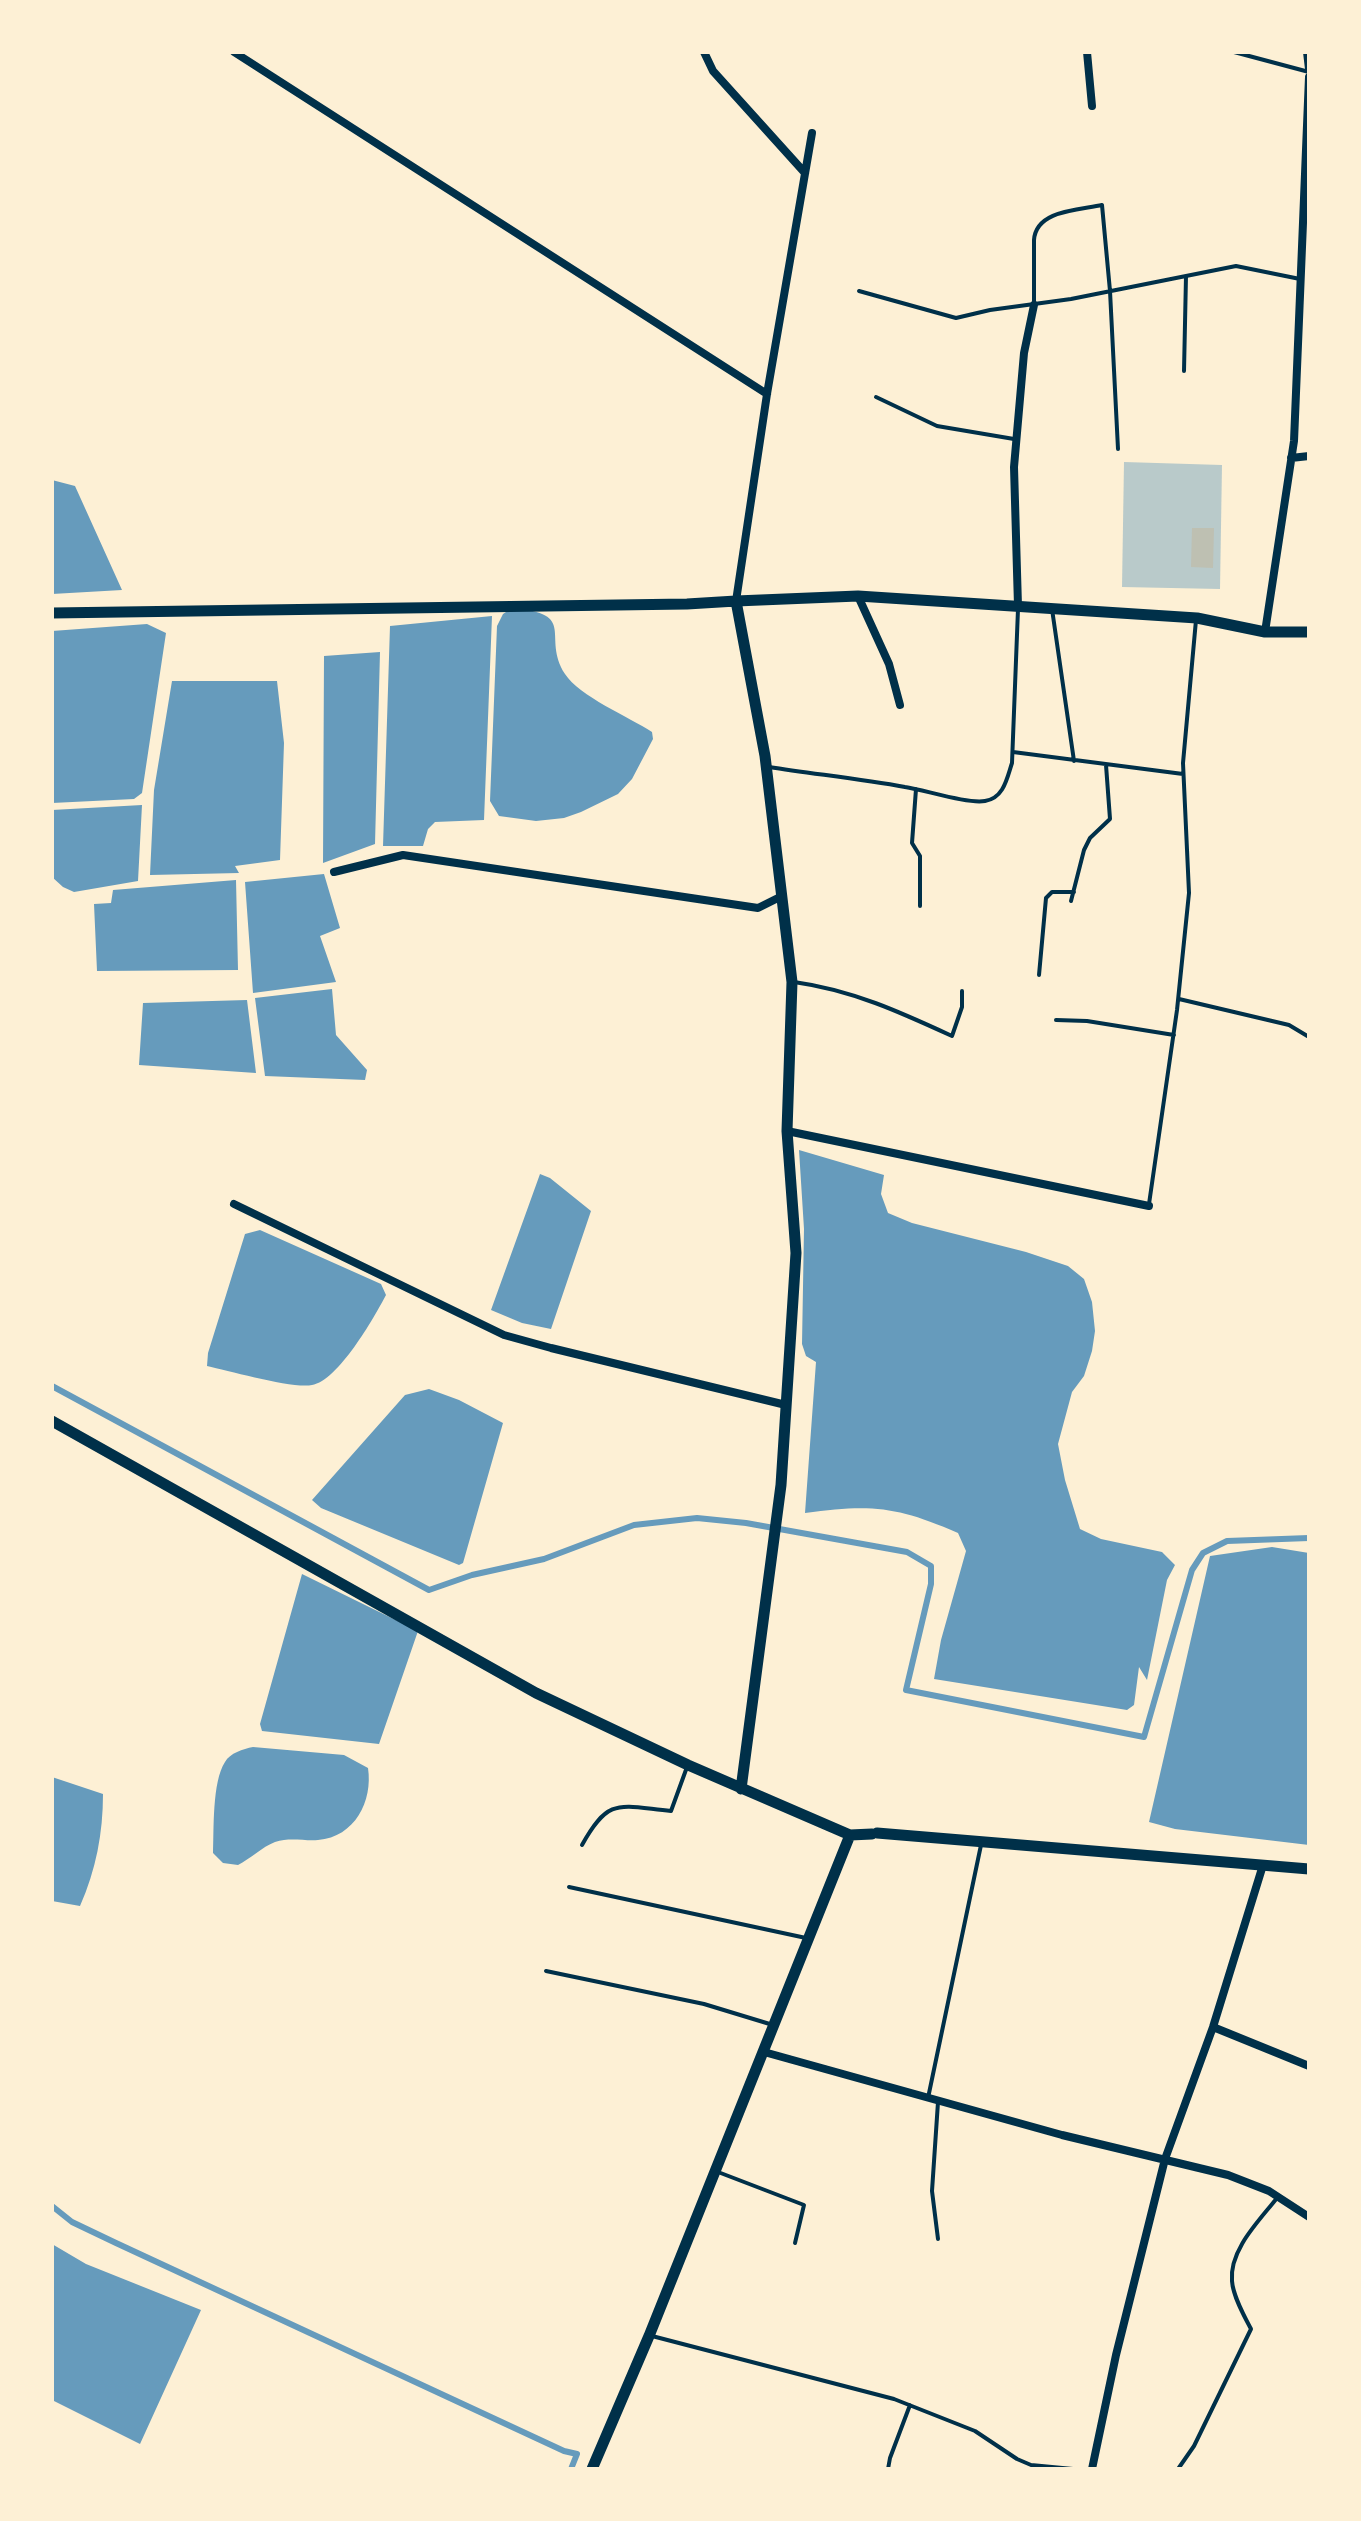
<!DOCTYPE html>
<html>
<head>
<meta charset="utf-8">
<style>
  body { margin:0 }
  #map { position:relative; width:1361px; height:2521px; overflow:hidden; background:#fdf0d5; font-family:Commissioner,sans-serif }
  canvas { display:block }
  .frame { position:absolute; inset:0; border:54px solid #fdf0d5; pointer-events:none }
</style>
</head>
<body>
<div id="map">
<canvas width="1361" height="2521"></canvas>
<div class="frame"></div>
</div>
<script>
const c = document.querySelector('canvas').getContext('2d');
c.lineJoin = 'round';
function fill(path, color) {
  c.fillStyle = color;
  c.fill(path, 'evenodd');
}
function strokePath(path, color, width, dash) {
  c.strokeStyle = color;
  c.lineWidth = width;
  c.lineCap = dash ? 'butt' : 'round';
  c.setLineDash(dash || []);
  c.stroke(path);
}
fill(new Path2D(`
  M1124,462L1222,465L1220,589L1122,587Z`), '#b9caca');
fill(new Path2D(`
  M52,480L75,486L122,590L52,594Z
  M512,608C579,614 541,636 565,674C579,696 629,717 652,732L653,739L632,779L618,794L581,812L564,818L536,821L499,816L490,801L497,626L503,614Z
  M492,616L484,820L435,822L428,829L423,846H383L390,626Z
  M147,624L166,633L142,793L134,799L52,803V631Z
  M380,652L375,844L323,863L324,656Z
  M172,681H277L284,743L280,860L235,866L239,873L150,875L154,790Z
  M142,805L138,881L74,892L63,887L52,877V810Z
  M324,874L340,928L320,936L336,982L253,993L245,882Z
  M236,880L238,970L97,971L94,904L111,903L113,890Z
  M332,989L336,1035L367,1070L365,1080L265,1076L255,998Z
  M247,1000L256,1073L139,1065L143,1003Z
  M799,1150L884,1175L881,1194L888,1213L912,1223L1026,1252L1068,1266L1084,1279L1092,1302L1095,1331L1092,1351L1084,1376L1072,1392L1058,1444L1065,1480L1080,1529L1101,1539L1162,1552L1175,1565L1167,1580L1147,1680L1139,1667L1134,1705L1127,1710L934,1679L941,1640L966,1551L958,1533C897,1506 870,1504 805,1513L816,1362L806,1356L802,1344L804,1229Z
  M540,1174L550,1178L591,1211L551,1329L522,1323L491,1310Z
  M260,1230L381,1284L386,1295C374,1318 338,1381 312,1385C293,1389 230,1371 207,1366L208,1353L245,1234Z
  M429,1389L459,1400L503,1423L463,1563L459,1565L321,1508L312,1500L405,1395Z
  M1272,1547L1309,1553V1845L1175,1829L1149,1822L1210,1556Z
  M302,1574L418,1631L379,1744L262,1731L260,1724Z
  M253,1747L344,1755L368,1768C373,1801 355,1837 318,1840C303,1841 290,1837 275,1842C262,1847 250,1859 238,1865L223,1863L213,1853C214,1830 212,1782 225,1762C230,1753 243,1749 253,1747Z
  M52,1777L103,1794C103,1833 96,1870 80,1906L52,1901Z
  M52,2244L86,2264L201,2310L140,2444L52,2400Z`), '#669bbc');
strokePath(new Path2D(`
  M52,1386L429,1590L472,1575L544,1559L634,1525L697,1518L746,1523L907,1552L931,1566V1584L906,1690L1144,1737L1192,1570L1203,1553L1227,1541L1309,1538
  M52,2206L72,2222L116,2243L564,2451L577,2454L571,2469`), '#669bbc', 6);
fill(new Path2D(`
  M1192,528H1214L1213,568L1191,567Z`), '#bec0b2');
strokePath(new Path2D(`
  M1234,52L1309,72
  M859,291L956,318L990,310L1071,299L1236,266L1300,279
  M1034,304V240C1036,210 1079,210 1102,205L1110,291L1118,449
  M1184,371L1186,276
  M876,397L937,426L1014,439
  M1052,609L1074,761
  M1013,752L1183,774
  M769,767C814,774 860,779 905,787C925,790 967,804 985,801C1004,798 1007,778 1012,763L1018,609
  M916,789L912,843L920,856V906
  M1071,901L1084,850L1090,838L1110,819L1106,765
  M1039,975L1046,898L1052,892H1074
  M794,982C852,990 900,1012 952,1036L962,1007V991
  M1179,999L1289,1025L1309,1037
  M1056,1020L1087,1021L1174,1035
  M1149,1204L1177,1010L1189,893L1183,763L1196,620
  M582,1845C609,1796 620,1806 671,1811L687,1767
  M569,1887L806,1938
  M546,1971L704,2004L773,2025
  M928,2098L981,1845
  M938,2102L932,2191L938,2239
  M718,2172L804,2205L795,2243
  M652,2336L894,2399L975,2431L1017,2459L1031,2465L1073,2469
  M888,2469L890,2458L910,2405
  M1178,2469L1194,2446L1251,2329C1244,2316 1233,2296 1232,2281C1229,2250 1259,2221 1277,2198`), '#003049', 4);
strokePath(new Path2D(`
  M234,52L767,394
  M704,52L713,71L805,173
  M1087,52L1092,106
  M1307,52L1309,69
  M1291,458L1309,456
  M858,596L889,664L900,705
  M736,601L767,394L812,133
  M1018,606L1014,467L1024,353L1034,305
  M1265,632L1294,441L1309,77
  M334,872L403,855L758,908L782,896
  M787,1131L1149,1206
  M234,1204L504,1335L551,1348L786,1405
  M1213,2027L1309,2066
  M764,2052L1062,2135L1228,2175L1269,2191L1309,2217
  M1092,2469L1116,2355L1165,2159L1213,2027L1263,1865`), '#003049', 8);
strokePath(new Path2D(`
  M52,613L687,604L736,601
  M52,1421L536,1693L688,1765L850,1835L872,1834
  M741,1789L781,1485L796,1253L787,1131L792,982L765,756L736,601L858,596L1197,618L1265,632H1309
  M877,1833L1309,1869
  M592,2469L649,2336L850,1835`), '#003049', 11);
</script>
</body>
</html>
